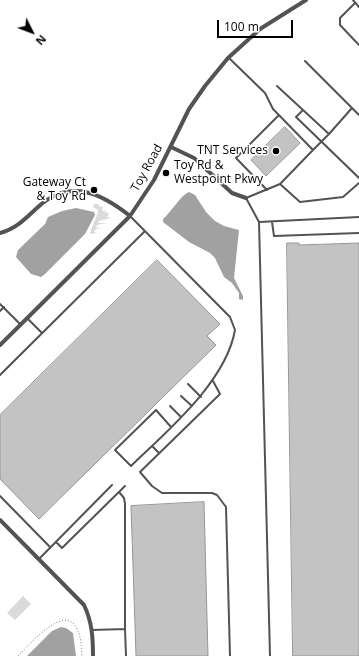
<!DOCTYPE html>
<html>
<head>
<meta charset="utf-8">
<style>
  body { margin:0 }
  #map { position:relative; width:359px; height:656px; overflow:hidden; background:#fff; font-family:"Open Sans",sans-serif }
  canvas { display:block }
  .north { position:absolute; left:12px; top:12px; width:40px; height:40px; -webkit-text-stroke:3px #fff; paint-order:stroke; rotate:132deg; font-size:11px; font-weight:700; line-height:16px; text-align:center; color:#000 }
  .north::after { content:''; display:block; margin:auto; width:14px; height:18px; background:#000; clip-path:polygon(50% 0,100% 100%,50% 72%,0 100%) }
  .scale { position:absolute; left:217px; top:20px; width:76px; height:18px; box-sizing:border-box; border:2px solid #000; border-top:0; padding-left:5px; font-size:12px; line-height:14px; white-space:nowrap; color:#000; -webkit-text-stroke:3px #fff; paint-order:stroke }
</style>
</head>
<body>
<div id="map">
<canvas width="359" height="656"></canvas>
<div class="north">N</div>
<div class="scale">100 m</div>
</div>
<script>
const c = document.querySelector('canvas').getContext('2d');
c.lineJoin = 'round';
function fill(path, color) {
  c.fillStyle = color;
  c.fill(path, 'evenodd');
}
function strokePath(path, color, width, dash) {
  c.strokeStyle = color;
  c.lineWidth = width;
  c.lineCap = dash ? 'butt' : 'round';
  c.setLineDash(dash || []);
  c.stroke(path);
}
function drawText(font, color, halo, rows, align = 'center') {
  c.font = font + ' "Open Sans",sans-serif';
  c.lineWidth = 3;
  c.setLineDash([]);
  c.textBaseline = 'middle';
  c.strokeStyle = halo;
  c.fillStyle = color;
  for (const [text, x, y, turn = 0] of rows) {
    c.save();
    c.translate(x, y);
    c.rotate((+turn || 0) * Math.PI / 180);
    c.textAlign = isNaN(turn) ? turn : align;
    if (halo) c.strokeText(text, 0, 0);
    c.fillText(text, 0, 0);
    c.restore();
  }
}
fill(new Path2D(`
  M94,204H100L98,206L103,207L102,211L107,210L104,212L109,213L107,217L111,218L99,221L98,223H107L97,225L96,228L102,227L95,230L94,232L97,233L91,234L90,233L98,212V210L93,207Z
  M23,596L31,604L15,620L7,613Z`), '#dadada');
fill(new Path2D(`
  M189,192L195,195L206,212L215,221L224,226L239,230L234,278L243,296V300L239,299V293L232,283L224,277L215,258L210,253L189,242L163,222V219C172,211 181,195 189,192Z
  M76,208L94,212L95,215L85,234L45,274L41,277L31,274L16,257L18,250L45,224L48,217L62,211Z
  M61,627L66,628L73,633L76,656H27L52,631Z`), '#a1a1a1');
const building = new Path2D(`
  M285,127L300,143L266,176L251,160Z
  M287,243H299V245L359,243V656H293Z
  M157,260L220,324L207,336L216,345L39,519L0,479V415Z
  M204,502L208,656H136L131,506Z`);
fill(building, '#c3c3c3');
strokePath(building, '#979797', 1);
strokePath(new Path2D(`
  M18,656C42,631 80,590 82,656`), '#757575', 1, [1, 2]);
strokePath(new Path2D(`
  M353,0L359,7
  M355,3L340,18V25L359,45
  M229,58L265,93L273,109L313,150L280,184L246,198L259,222L270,656
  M305,61L359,115
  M277,86L329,134L313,150
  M303,110L296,117L359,178
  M329,134L352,108
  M280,184L300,202L343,197L359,183
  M267,190L236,158L279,115
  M130,216L230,317L235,330C226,382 167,431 131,466L115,450L156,410L171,427
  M259,222L359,217
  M272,222L274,236L359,233
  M0,304L20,324
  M0,311L4,307
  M27,318L42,333
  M0,375L145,231
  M213,381L220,394L140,472L152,486L162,493H212L217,495L226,507L230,656
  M188,384L201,397
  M181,396L192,406
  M170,406L181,417
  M152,446L159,453
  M119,492L124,498L125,504V629
  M0,496L50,547
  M56,542L62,548L125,486
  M39,559L112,485
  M92,630L125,629L126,656`), '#535353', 2);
strokePath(new Path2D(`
  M171,147L194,158L232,193L246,198
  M0,233C16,229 26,218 38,207C70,178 101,193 130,216
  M0,345L130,216L154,180L189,109L205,86L228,58L260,29L306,0
  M0,520L84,605C92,622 93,637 93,656`), '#535353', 4);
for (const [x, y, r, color] of [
  [276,151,4,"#000"],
  [166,173,4,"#000"],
  [94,190,4,"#000"]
]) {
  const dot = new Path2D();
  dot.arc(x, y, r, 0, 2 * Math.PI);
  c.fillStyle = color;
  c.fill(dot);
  strokePath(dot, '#fff', 1.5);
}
drawText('12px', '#000', '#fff', [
  ["TNT Services",268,151],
  ["Toy Rd &",174,166,"left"],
  ["Westpoint Pkwy",174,180,"left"],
  ["Gateway Ct",86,183],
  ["& Toy Rd",86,197]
], 'right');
drawText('12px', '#000', '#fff', [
  ["Toy Road",147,168,-61]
]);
</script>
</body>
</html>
